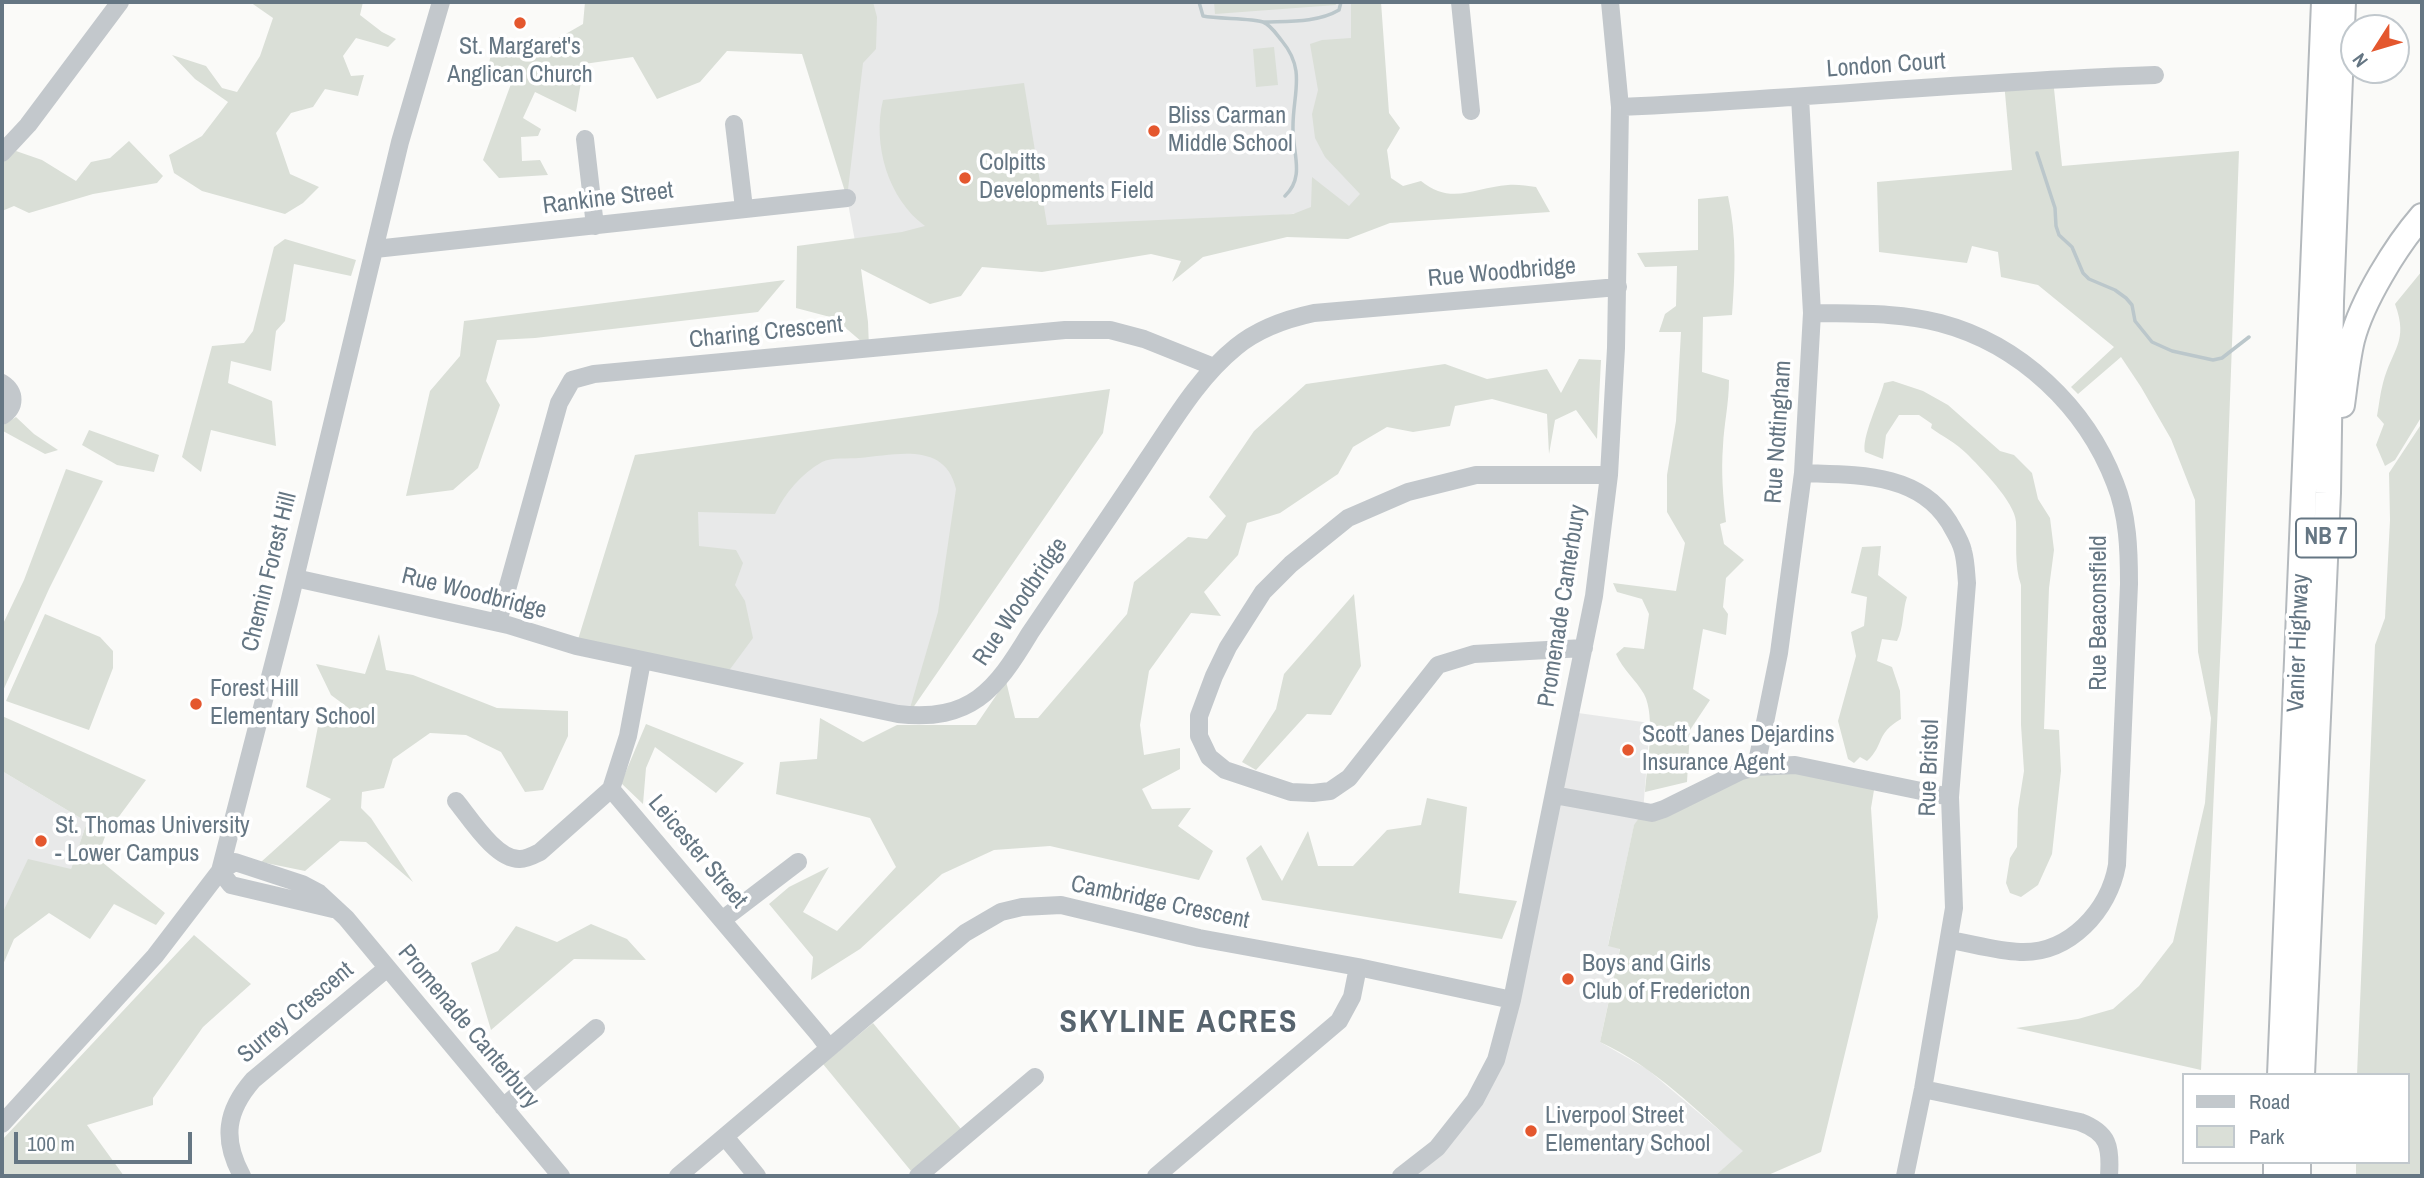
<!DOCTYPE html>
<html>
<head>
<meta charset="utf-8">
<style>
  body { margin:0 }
  #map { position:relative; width:2424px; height:1178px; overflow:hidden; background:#fafaf8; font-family:"Archivo Narrow",sans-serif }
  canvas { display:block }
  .frame { position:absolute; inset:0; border:4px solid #657683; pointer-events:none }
  .legend { position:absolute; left:2182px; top:1073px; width:228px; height:91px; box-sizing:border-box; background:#fff; border:2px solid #c1c8cd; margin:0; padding:9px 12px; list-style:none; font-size:21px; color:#657683 }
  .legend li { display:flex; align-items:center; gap:14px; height:35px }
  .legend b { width:35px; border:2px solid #c1c8cd }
  .north { position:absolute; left:2340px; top:14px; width:70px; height:70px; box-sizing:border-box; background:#fff; border:2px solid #c1c8cd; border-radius:50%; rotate:233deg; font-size:19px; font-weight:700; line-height:28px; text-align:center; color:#657683 }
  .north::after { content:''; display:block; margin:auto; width:24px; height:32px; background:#e4572e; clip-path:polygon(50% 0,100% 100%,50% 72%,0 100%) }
  .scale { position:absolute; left:14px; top:1132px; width:178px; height:32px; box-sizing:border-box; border:4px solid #657683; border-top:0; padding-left:9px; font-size:21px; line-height:24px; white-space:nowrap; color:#657683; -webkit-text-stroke:5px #fff; paint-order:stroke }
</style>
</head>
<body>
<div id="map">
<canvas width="2424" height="1178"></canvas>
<div class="frame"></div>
<ul class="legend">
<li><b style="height:9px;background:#c3c8cc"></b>Road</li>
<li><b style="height:19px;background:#dadfd7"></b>Park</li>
</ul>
<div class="north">N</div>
<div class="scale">100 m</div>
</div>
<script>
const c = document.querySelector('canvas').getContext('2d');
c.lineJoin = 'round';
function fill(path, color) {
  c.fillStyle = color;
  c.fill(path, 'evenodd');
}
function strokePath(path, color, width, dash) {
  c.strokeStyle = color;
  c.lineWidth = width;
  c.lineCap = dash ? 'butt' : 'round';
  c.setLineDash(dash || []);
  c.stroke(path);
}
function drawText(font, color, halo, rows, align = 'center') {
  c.font = font + ' "Archivo Narrow",sans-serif';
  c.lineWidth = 7;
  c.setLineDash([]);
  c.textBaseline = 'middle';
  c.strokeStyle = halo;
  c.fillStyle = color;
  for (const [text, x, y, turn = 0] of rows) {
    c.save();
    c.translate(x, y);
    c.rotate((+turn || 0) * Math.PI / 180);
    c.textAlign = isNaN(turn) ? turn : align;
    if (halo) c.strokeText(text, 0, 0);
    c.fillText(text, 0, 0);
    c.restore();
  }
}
fill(new Path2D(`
  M832,2H1361L1363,205L860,268L847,198Z
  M1073,406L908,715L725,676L635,455Z
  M1571,712L1650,723L1643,812L1634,826L1608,945L1620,948L1600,1042L1647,1069L1744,1151L1735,1176H1401L1475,1100L1509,1014Z
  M2,771L87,822L71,869L2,914Z`), '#e8e9e9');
fill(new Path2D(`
  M250,2H363L360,15L382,32L396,39L388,47L356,38L343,56L351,76L364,75L358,96L325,89L313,107L291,113L276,133L290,174L319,187L303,203L285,214L202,191L174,173L169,155L202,136L228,102L195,79L172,55L206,66L222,88L237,92L260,56L273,18Z
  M585,2H873L877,17L876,49L863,63L847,198L802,54L727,51L700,82L657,99L633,57L584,64L576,112L535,92L523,118L541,129L538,136L521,137L522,161L540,160L548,175L499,178L483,160L515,73L489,64L492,48L524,58L583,24Z
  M1214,2H1335L1336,5L1215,14Z
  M1351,2H1381L1389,113L1400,128L1387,150L1391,178L1403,186L1421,181C1451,206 1476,187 1508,185C1517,184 1527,186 1536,187L1550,212L1390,223L1348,239L1287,237L1203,257L1172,282L1181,261L1151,254L1042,272L982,267L961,296L930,304L861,269L868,322L869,348L834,318L796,308L797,246L902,232L925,226C888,199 872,144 883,100L1024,83L1047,225L1293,214L1311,207L1312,177L1349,206L1360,194L1325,157L1315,138L1312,114L1318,90L1310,44L1322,40L1351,38Z
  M1274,47L1278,85L1256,87L1253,49Z
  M2053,79L2062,166L2239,151L2222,618L2201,1070L2016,1028L2078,1019L2113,1009L2139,986L2173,942L2205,803L2211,718L2198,652L2195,500L2171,439L2141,387L2121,357L2078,394L2071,387L2114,347L2038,285L2001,277L1998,252L1972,246L1967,263L1879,252L1877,182L2012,170L2004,82Z
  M129,141L163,176L157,183L93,194L29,213L14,206L2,211V163L16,151L42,160L76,181L91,162L110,158Z
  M1728,196C1737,236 1735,274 1732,315L1703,317L1702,372L1729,380C1729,403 1724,424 1723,446C1721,471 1723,497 1726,522L1720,524L1724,544L1744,560L1726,578L1723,607L1728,614L1726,635L1703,629L1693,689L1710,700L1690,730L1687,782L1645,792C1647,766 1656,717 1644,694C1636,680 1623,670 1616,654L1624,647L1644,649L1649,614L1642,599L1617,592L1613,583L1676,591L1685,543L1667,512V475L1676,421L1681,332H1659L1665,314L1676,306L1677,266L1645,267L1637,253L1698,250V199Z
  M285,239L356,260L351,276L294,264L285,321L276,331L271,371L231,361L228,383L272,401L276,446L211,430L201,472L182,457L212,346L244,343L253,331L274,247Z
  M2422,271V416L2395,460L2385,466L2376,445L2384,424L2377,416C2379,405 2380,394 2383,383C2392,349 2409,342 2395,304Z
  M785,280L758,312L535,338L497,340L486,381L500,405L478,468L453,490L406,496L430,391L460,356L464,321Z
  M1579,359L1601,360L1597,439L1576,410L1555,420L1549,454L1547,414L1492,399L1455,406L1450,426L1413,432L1387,427L1353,447L1338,474L1280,513L1247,523L1238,555L1204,592L1221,616L1191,613L1149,671L1140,725L1144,755L1180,748V769L1142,789L1152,809L1191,808L1178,826L1213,851L1199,880L1050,846L994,850L942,874L860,949L811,980L813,957L769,904L789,887L829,867L803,912L837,931L896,867L870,818L776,794L780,762L817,759L820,718L863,742L897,725H976L1006,681L1015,718H1038L1127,614L1134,582L1188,537L1207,539L1226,516L1209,497L1254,431L1306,384L1445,364L1487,379L1547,369L1561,393Z
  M1893,381L1923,391L1948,405L2000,451L2014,455L2032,473L2038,499L2050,518L2054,550L2049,588L2044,729L2059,730L2061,771L2052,854L2038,885L2021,897L2010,893L2006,883L2010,858L2017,847L2018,809L2024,771L2021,725V585C2014,565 2017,543 2016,522C2015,502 1980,467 1966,453C1956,443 1942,436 1931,428L1932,424L1919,415H1899L1886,435L1883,459L1865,452C1861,438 1880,400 1884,383Z
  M1110,389L1103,433L908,715L938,612L956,489C945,441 896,455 859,458C849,459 831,457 822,462C801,474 785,493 775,514L698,512L699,546L736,550L743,563L735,585L745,601L753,638L725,676L576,646L635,455Z
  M16,417L34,434L58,450L45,454L3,431L2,426Z
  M2422,423V1176H2356V1162H2408V1075H2357L2375,645L2385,618L2390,520L2389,473Z
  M89,430L159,455L154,472L117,465L82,445Z
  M66,469L103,481L49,589L2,693V626L24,580Z
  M1881,546L1878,575L1907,597C1902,612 1904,627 1897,641L1882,639L1877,661L1892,667L1900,691L1901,719C1875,734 1885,744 1867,761L1860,757L1854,763L1848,759L1838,721L1856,656L1851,632L1864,626L1867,597L1851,593L1862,547Z
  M1354,594L1361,666L1331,715L1307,714L1256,770L1242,762L1276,709L1284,674Z
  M45,614L100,637L113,651V668L89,730L6,701Z
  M379,634L386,670L413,675L497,708L568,711V736L543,790L525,792L501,752L466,735L430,733L393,759L384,788L362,792L361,808L371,818L413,882L366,842L340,841L305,871L261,862L331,799L306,787L320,716L358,715L331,695L316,664L365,674Z
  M2,716L146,780L106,834L97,858L165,913L156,925L114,904L90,939L49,913L14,939L2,967V914L28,859L71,869L87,822L2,771Z
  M646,724L744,763L716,793L655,747L646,768L643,804L621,783Z
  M1741,771L1876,778L1871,808L1878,917L1821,1152L1766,1176H1715L1743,1151C1698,1112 1655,1067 1600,1042L1620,949L1608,946L1634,825L1643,812Z
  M1427,798L1467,807L1459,893L1517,901L1502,939L1262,900L1246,858L1261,845L1282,881L1308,831L1318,866H1353L1387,830L1421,825Z
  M591,924L627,939L646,960L574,959L491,1030L471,963L498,951L516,926L557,942Z
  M194,935L251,984L203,1027L153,1098V1105L87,1125L124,1176H2V1140Z
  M873,1023L961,1129L911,1171L823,1064Z`), '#dadfd7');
strokePath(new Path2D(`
  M1199,2L1203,16C1219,19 1251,18 1263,22C1271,25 1277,35 1282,41C1307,71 1292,95 1293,130C1293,154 1305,177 1285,196
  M1264,22C1288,21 1317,23 1339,10L1341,2
  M2037,153L2055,208L2056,226L2059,235L2072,247L2083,273L2089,279L2115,290L2126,298L2132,305L2135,321L2152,342L2172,351L2213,360L2222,358L2249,337`), '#bbc7cb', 3.5);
const highway = new Path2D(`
  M2342,405C2345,384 2347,361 2352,340C2362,301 2396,246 2422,216
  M2280,1075L2324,2
  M2302,1075L2328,493L2331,301L2343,2
  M2276,1176V1162
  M2298,1176V1162`);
strokePath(highway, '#b4b9bd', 28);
strokePath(new Path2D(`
  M1460,2L1471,111
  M1620,107C1799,99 1976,81 2155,75
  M734,124L744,208
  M585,139L595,226
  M2,153L28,125L120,2
  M375,249L847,198
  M1812,313C1854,314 1899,312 1940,323C2020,344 2086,407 2115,483C2128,515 2129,550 2129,584L2117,865C2109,910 2070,954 2020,952C1997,951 1973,944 1950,940
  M2,383C16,392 16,407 2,416
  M1803,473C1855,475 1918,472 1949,522C1954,531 1961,541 1963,551C1966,562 1966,573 1967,583L1950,797L1954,908L1923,1089L1905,1176
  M295,578L508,625L576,646L898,714C971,722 995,691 1030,633C1069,575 1109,518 1147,460C1174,420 1198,378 1236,347C1259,328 1286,319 1314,313L1618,287
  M498,622L559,403L572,380L594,374L1065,330H1110L1144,339L1214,367
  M1584,648L1474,654L1438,665L1349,778L1330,791L1313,793L1291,792L1225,770L1209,757L1199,736V716L1214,676L1228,647L1263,592L1291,564L1348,518L1408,492L1476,475H1609
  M642,661L628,736L611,789L820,1036L829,1048
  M1756,767L1779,653L1803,473L1812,313L1800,97
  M1554,795L1652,813L1664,809L1741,771L1756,767L1795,765L1950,797
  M456,801C470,818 496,860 520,859C527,859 534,855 540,852L611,789
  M220,871L235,862L302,884L319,893L346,918L561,1176
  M220,871L231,885L333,909
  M722,920L798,862
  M1923,1089L2080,1122C2109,1133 2111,1147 2109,1176
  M503,1107L596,1028
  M2,1124L155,956L220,871L289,603L400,142L441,2
  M726,1138L757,1176
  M242,1176C222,1139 226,1111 253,1080L386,969
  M678,1176L965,933L1001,912L1022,907L1061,905L1199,938L1358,967L1512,1000
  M918,1176L1035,1077
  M1156,1176L1339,1021L1352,997L1358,967
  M1401,1176L1437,1148L1475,1100L1496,1060L1512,1000L1594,596L1609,475L1616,348L1620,107L1610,2`), '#c3c8cc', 18);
strokePath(highway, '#fff', 24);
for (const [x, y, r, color] of [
  [520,23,7,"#e4572e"],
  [1154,131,7,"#e4572e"],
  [965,178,7,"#e4572e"],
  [196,704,7,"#e4572e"],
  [1628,750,7,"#e4572e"],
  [41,841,7,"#e4572e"],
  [1568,979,7,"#e4572e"],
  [1531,1131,7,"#e4572e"]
]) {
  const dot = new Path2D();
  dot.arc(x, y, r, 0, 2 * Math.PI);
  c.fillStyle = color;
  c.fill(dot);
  strokePath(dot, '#fff', 2.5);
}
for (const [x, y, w] of [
  [2326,538,60]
]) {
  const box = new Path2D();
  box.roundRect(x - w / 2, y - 19.5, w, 39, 5);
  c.fillStyle = '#fff';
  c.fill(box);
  strokePath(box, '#657683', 2);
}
drawText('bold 23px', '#657683', null, [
  ["NB 7",2326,538]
]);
drawText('24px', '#657683', '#fff', [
  ["St. Margaret's",520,48,"center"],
  ["Anglican Church",520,76,"center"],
  ["Bliss Carman",1168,117],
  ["Middle School",1168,145],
  ["Colpitts",979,164],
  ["Developments Field",979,192],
  ["Forest Hill",210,690],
  ["Elementary School",210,718],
  ["Scott Janes Dejardins",1642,736],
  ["Insurance Agent",1642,764],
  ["St. Thomas University",55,827],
  ["- Lower Campus",55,855],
  ["Boys and Girls",1582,965],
  ["Club of Fredericton",1582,993],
  ["Liverpool Street",1545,1117],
  ["Elementary School",1545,1145]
], 'left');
drawText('24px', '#657683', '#fff', [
  ["London Court",1886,66,-4],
  ["Rankine Street",608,199,-7],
  ["Rue Woodbridge",1502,273,-5],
  ["Charing Crescent",766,333,-6],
  ["Rue Nottingham",1779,432,-86],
  ["Chemin Forest Hill",270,572,-76],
  ["Rue Woodbridge",474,594,14],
  ["Rue Woodbridge",1021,602,-56],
  ["Promenade Canterbury",1563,606,-81],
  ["Rue Beaconsfield",2100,613,-90],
  ["Vanier Highway",2299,643,-88],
  ["Rue Bristol",1930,768,-88],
  ["Leicester Street",697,852,50],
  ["Cambridge Crescent",1160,903,12],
  ["Surrey Crescent",296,1013,-40],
  ["Promenade Canterbury",468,1027,50]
]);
c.letterSpacing = '2px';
drawText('bold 32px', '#57646e', '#fff', [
  ["SKYLINE ACRES",1179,1023]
]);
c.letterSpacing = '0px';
</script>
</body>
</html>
